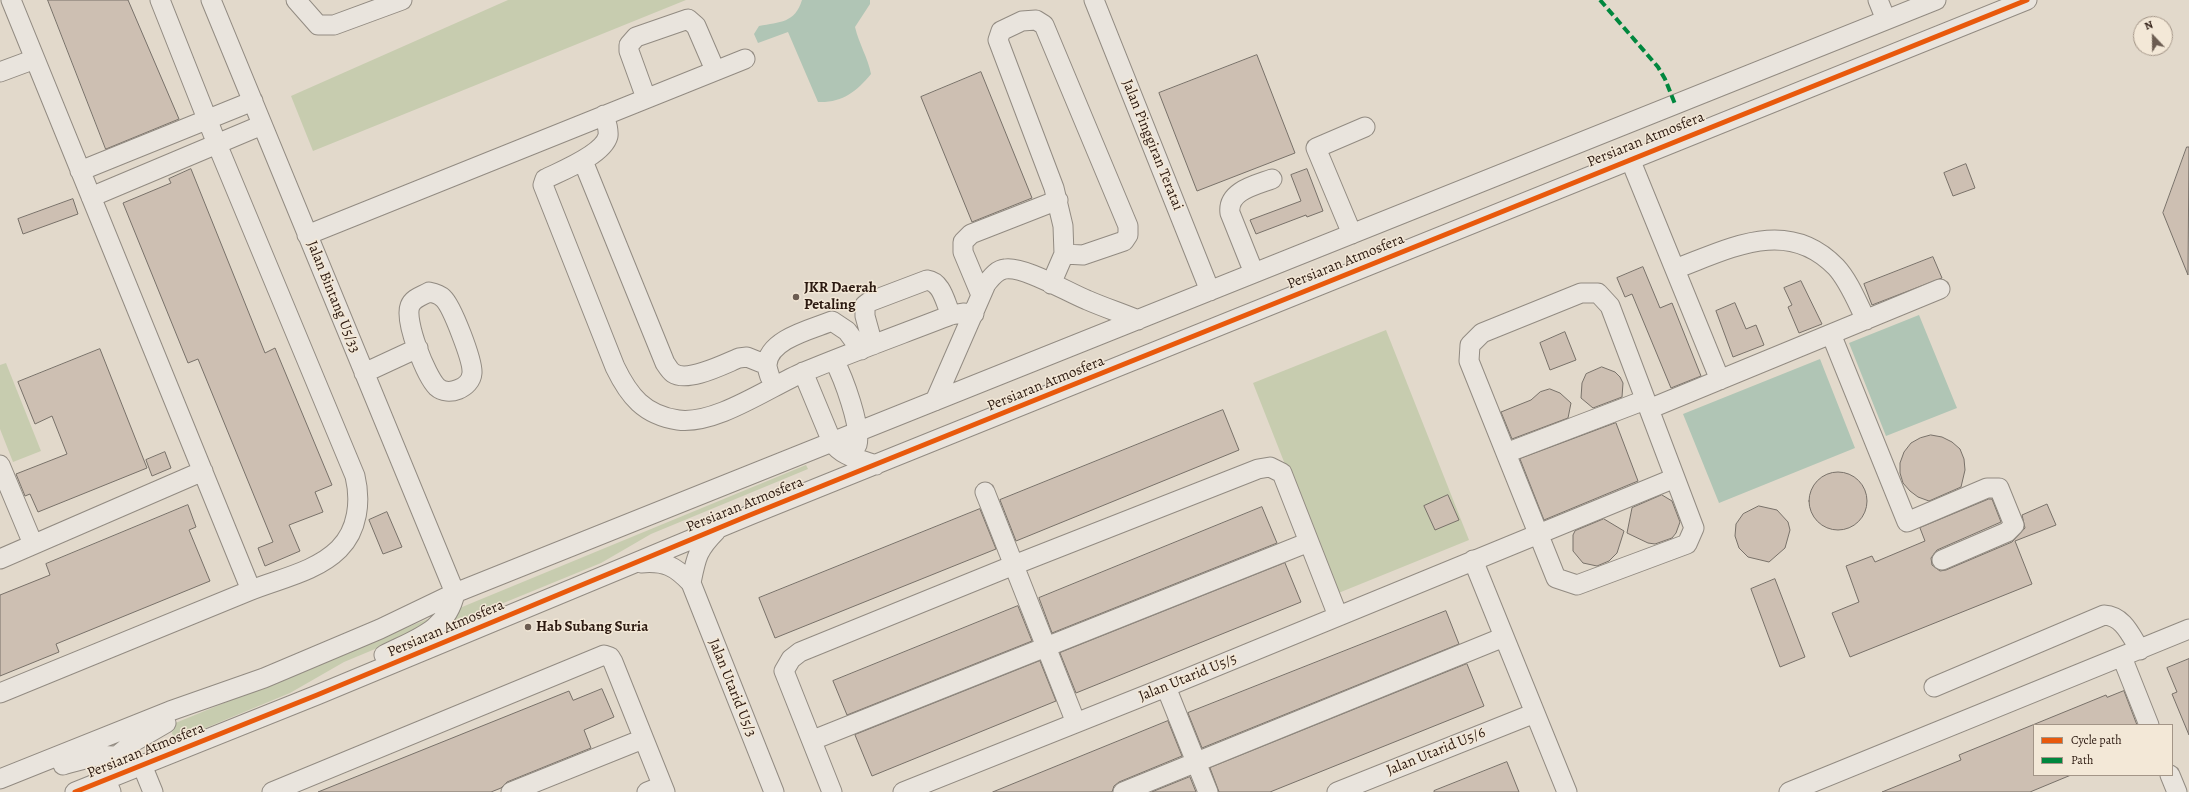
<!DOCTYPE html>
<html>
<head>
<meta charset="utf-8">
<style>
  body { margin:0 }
  #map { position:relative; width:2189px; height:792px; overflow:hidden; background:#e2d9cb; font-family:Alegreya,serif }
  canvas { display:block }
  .legend { position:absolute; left:2033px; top:724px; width:140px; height:52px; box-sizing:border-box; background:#f3e8d7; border:1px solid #a39587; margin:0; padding:5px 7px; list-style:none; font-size:12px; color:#2b1910 }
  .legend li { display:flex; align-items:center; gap:8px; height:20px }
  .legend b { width:20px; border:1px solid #a39587 }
  .north { position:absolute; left:2133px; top:16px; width:40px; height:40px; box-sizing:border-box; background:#f3e8d7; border:1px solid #a39587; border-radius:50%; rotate:338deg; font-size:11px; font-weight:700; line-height:16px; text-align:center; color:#2b1910 }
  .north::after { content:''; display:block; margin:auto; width:14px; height:18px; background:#6b5c51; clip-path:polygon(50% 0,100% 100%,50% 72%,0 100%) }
</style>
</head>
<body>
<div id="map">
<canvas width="2189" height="792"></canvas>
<ul class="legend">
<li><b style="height:5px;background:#e8590c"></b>Cycle path</li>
<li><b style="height:5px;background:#00873e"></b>Path</li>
</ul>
<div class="north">N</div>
</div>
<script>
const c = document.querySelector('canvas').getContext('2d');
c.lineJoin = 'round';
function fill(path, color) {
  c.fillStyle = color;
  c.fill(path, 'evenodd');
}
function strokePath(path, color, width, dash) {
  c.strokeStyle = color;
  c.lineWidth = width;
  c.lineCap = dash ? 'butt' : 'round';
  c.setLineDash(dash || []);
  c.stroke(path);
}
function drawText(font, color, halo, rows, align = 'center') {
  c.font = font + ' Alegreya,serif';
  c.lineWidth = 3;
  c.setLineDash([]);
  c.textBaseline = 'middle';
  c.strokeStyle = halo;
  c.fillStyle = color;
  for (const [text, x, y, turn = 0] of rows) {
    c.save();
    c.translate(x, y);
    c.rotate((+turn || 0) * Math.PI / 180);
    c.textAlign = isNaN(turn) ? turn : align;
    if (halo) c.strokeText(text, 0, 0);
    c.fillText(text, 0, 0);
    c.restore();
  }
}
fill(new Path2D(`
  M508,0H686L313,151L291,96Z
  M1386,330L1469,540L1336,594L1253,383Z
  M6,363L41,451L13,462L0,429V365Z
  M806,465L808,469L651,534L601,563L445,627L450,612Z
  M430,618V621L423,629L344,662L290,693L179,739L172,734L173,724Z`), '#c7ccaf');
fill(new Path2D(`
  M802,0H870V4L855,27C859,44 868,58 871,74C856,92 842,103 818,102L788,32L758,43L754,34L759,26C780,22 795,23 802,0Z
  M1919,315L1957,408L1886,436L1849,343Z
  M1820,359L1855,448L1719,503L1683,414Z`), '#b0c5b5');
const building = new Path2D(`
  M48,0H128L179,119L106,149Z
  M1257,55L1295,153L1197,191L1159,93Z
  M981,72L1032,198L972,222L921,97Z
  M2187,147H2189L2188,275L2163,213Z
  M1966,164L1975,188L1953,196L1944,173Z
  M191,169L265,353L275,348L332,485L315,492L323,512L289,525L300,551L265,566L258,548L273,542L198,359L188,363L123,203L171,183L169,179Z
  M1307,169L1323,211L1307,217L1306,215L1256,234L1250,220L1301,201L1291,175Z
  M73,199L78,214L23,234L18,219Z
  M1933,257L1942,278L1872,305L1864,284Z
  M1643,267L1660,308L1672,303L1701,376L1671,388L1632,294L1625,297L1617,278Z
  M1801,281L1822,324L1799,333L1788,307L1792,305L1784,288Z
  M1735,303L1746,329L1756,325L1764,345L1733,357L1716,311Z
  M1565,332L1576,360L1550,370L1540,343Z
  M100,349L147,468L38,512L30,494L25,496L16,474L67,454L52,416L35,424L18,382Z
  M1602,367L1615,372L1620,377L1623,383L1622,397L1593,408L1581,398L1582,383L1586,374Z
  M1550,389L1560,393L1571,403L1568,418L1512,439L1501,412L1531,400L1540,392Z
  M1223,410L1239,450L1016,541L1000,500Z
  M1616,423L1638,481L1544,520L1520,459Z
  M1931,435L1942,437L1952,442L1960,449L1964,459L1965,470L1961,487L1929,501L1918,497L1910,491L1903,483L1900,473V463L1904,452L1911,443L1920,438Z
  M165,452L171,468L152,476L146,460Z
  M1809 501a29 29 0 1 1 58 0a29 29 0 1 1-58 0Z
  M1448,495L1459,520L1435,530L1424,506Z
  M1662,495L1672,501L1680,522L1676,533L1672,538L1655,544L1648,543L1627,533L1632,508Z
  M1989,499H1992L2001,522L1937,550L1931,558L1932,565L1940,571L1946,570L2012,542L2025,528L2022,515L2047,504L2056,525L2015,541L2032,584L1850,657L1832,613L1859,602L1846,566L1872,556L1875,562L1925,541L1920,528Z
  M188,505L196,527L189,530L210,581L56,644L59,652L0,676V595L50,575L46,564Z
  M1759,506L1777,510L1788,522L1790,530L1785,548L1769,562L1748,557L1739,548L1735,536L1736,524L1743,514Z
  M1262,507L1277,543L1052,633L1039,598Z
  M980,509L996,549L775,638L759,598Z
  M387,512L402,547L383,554L369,520Z
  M1604,519L1624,531L1617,553L1609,561L1597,566L1583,563L1573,551V535L1575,531Z
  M1285,563L1301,602L1076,693L1060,653Z
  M1775,579L1805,657L1780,667L1751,589Z
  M1018,606L1032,641L847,715L833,681Z
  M1446,611L1459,644L1202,748L1188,713Z
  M2189,659V735L2172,694L2177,692L2167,668Z
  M1040,661L1056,701L872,776L855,735Z
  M1467,664L1484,706L1270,792H1219L1210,768Z
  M602,689L614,717L584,730L591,748L507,782L501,788L491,792H318L569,691L573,700Z
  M2124,691L2137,725H2034V775H2071L2030,792H1882L1961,760L1959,755L2106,695L2107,697Z
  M1168,721L1182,756L1119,782L1114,786L1112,792H993Z
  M1507,762L1519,792H1434V791Z
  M1190,777L1196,792H1152Z`);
fill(building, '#cdbfb2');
strokePath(building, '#787169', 1);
const minor = new Path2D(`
  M11,0L251,590
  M211,0L455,593C447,631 415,639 384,655
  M296,0L318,25H334L402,0
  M1094,0L1210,291
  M1878,0L1886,20
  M0,72L35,59
  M646,98L629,51V45L636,37L688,19L696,26L715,70
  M604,115C606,121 609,129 608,136C603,155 561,171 545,179L543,185L615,367C629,396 644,415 678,420C716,425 769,387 804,372C852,352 902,334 951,315L963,313L974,314
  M1630,159L1720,380
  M583,161L665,363C667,366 670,371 673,373C688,383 724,364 739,358L747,357L767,365
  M80,171L253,101
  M91,197L262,125
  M1352,234L1316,148L1365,127
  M307,235L745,59
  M1675,269C1729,249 1787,216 1836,267C1849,281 1857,302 1866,320
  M1254,273L1230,213C1227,191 1256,185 1272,179
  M1051,284L1064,254L1063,226L1054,188L998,40L1001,31L1022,21L1036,20L1044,25L1128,226V235L1124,241L1083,255L1064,254
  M429,292C434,293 439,294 443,298C452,306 473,361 472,373C471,388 448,397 437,387C426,376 404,321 410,306C413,298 422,296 429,292Z
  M1581,293H1598L1610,306L1694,528L1687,544L1577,585L1556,578L1469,361L1470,345L1482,333Z
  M981,295L963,252V242L971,234L1058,200
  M1831,334L1907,522L1987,488H1999L2014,525L2007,532L1942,560
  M873,345L865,316V305L869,302L927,280C942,282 945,302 951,315
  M834,360C843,377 862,427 857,445
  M803,372L832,442C842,457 860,459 876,465
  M364,373L418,348
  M770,377C769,374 767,368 767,365C768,339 813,329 832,321L847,331L861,350
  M935,401L986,284C991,278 996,270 1005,269C1024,266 1067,292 1087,300C1103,307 1121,313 1138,320
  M1649,409L1940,289
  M1506,453L1645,400
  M0,465L33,544
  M985,492L1076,723
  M0,559L203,471
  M1473,560L1567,792
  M641,563C665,561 675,566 691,583L774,792
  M691,583C696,558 697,550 716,531
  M2122,657L2149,725
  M1166,687L1208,792
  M1934,687L2104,615C2123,616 2130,634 2140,650
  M0,693C83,659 166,625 249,591C278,579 316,572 339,549C358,530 361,501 355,476L217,144L160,0
  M813,740L1309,542
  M63,765C84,759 106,751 128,759
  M142,765L153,792
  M2170,775L2177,792
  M0,779L170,711L264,678L380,629L455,593L1936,0
  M75,792L317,695L750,515L2027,0
  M111,792L106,780L118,755L135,741L166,723
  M272,792L604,655L610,657L613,662L665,792
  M511,792L643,739
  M647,792L662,786
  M832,792L784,671L791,659L800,652L1014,565L1258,469L1270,467L1282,473L1338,616
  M903,792L1166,687L1675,478
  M1123,792L1504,637
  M1337,792L1535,713
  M1789,792L2189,629`);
strokePath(minor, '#928b82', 21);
strokePath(minor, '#e9e4dd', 19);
strokePath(new Path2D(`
  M1600,0L1658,67L1665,79L1675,104`), '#00873e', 4, [8, 4]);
strokePath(new Path2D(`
  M75,792L317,695L750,515L2027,0`), '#e8590c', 5);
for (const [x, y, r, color] of [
  [796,297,4,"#6b5c51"],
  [528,627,4,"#6b5c51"]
]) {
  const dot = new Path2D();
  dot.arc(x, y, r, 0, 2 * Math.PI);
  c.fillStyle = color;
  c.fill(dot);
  strokePath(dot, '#f3e8d7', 1.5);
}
drawText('15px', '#2b1910', '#f3e8d7', [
  ["Persiaran Atmosfera",1646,140,-22],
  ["Jalan Pinggiran Teratai",1152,145,68],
  ["Persiaran Atmosfera",1346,262,-22],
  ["Jalan Bintang U5/33",333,297,68],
  ["Persiaran Atmosfera",1046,384,-22],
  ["Persiaran Atmosfera",745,505,-22],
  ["Persiaran Atmosfera",446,629,-23],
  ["Jalan Utarid U5/5",1188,678,-22],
  ["Jalan Utarid U5/3",732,688,68],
  ["Persiaran Atmosfera",146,751,-22],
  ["Jalan Utarid U5/6",1436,752,-22]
]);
drawText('bold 15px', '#2b1910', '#f3e8d7', [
  ["JKR Daerah",804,288],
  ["Petaling",804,305],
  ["Hab Subang Suria",536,627]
], 'left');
</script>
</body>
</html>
